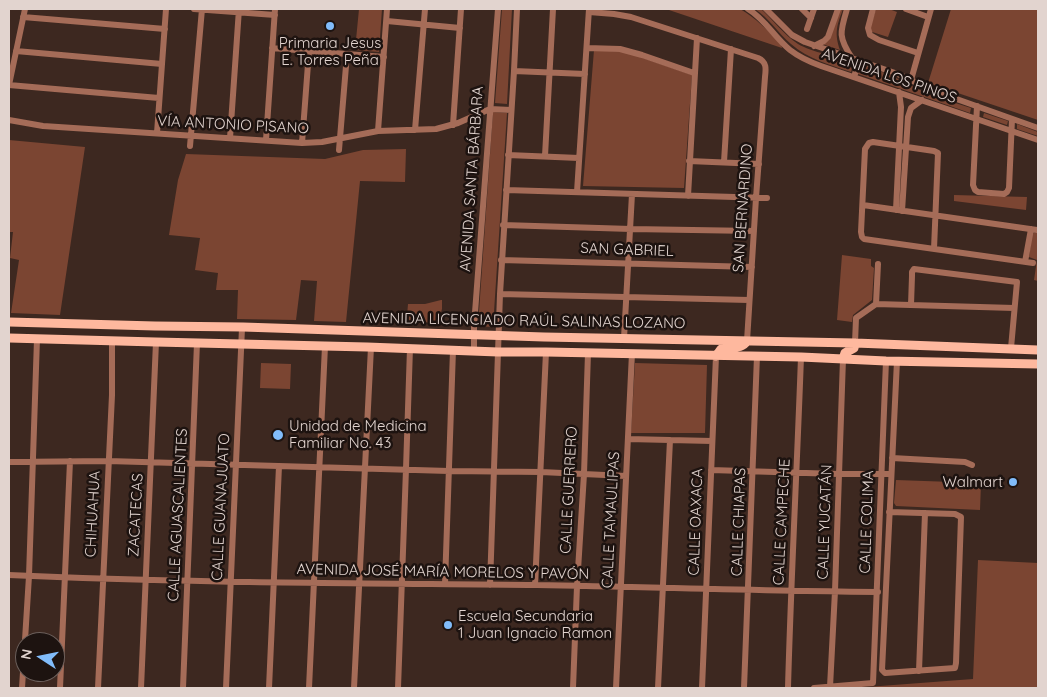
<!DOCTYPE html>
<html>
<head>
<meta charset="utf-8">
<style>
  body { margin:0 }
  #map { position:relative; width:1047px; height:697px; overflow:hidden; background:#3d2820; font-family:Quicksand,sans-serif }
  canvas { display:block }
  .frame { position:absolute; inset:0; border:10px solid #e2d4cf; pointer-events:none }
  .north { position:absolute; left:15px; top:632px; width:50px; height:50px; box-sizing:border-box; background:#1d1310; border:1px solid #6c605c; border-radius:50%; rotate:281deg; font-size:14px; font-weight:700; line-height:20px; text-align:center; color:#e2d4cf }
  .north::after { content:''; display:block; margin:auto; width:18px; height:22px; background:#81bcfa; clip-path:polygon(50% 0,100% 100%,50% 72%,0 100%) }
</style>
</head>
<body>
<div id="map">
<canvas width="1047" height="697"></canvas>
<div class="frame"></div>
<div class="north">N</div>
</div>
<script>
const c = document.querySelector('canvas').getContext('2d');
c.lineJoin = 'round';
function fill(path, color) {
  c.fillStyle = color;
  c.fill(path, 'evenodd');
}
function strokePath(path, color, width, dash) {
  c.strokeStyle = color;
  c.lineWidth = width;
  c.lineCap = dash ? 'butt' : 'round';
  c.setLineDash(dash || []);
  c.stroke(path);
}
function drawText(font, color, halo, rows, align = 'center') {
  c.font = font + ' Quicksand,sans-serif';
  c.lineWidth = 5;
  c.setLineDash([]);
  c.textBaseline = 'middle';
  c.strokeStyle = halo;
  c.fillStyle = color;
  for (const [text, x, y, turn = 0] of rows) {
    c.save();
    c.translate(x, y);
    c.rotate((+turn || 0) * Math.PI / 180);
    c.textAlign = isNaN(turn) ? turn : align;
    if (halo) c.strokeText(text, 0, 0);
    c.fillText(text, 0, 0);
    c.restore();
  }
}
fill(new Path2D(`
  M359,9H382L379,52L355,50Z
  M502,9H512L507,104L495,103Z
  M666,9H740C756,18 768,31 781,44L782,48Z
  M755,9H761C773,20 784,35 798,44C811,52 839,57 854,62L851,72C830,65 808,59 791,44C778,33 769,18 755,9Z
  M840,9H843C837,25 834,33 840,50L822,44Z
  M876,9H889L897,12L888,37L869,31Z
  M951,9H1038V120L928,83Z
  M594,50L626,52L692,75L684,188L583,186Z
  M861,65L888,74L930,95L971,108L970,113L858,74Z
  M493,112L507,113L493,327L478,326Z
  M984,113L1008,121L1007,125L983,117Z
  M1017,124L1038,132V136L1017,129Z
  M9,140L85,147L60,315L11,313L19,260L10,258L13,232H9Z
  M406,149L405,182L360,181L346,322L314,321L317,281L301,280L296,320L237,319L238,290H216L218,273L195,270L200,238L169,235L178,180L186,154L325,159L363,150Z
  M954,195L1027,197L1026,210L954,201Z
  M1034,233H1038V281L1034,280L1037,260L1029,257L1032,234Z
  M842,255L871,259V266L874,268L872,300L853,315L852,322L837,320Z
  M441,300H442V309L438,323L416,322L415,324H410L407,316L408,304H425Z
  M261,363L291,364L290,389L260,388Z
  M635,363L707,365L705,433H631Z
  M896,480L981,483L980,510L896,506L894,503Z
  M978,560L1038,563V688H854L973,679Z`), '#7b4532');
strokePath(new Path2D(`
  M194,9L275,15
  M748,9C765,19 774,37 790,50C799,57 810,62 821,66L1038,140
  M766,9L792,35L805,42L898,74L934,91L1038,128
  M802,9L811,18
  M847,9C840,32 838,37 852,58
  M873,9L868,28L870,35L879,40L918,53
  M906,9L928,17
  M589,12L614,14L631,17L758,58C767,62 766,69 765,77L756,198L747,341
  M23,17L165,29
  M387,21L460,28
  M807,29L814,9
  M814,46L824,41L828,37L838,9
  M272,48L384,57
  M587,48L620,49L642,55L694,73
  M16,51L162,64
  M514,71L585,74
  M854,77L859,61
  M911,80L931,9
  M9,85L159,98
  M9,85L25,9
  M977,106L973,185L975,190L978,192L1004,194L1007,192L1009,188L1012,119
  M9,120L43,126L302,143L322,142L378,131L436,129L458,123L490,109L511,110
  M453,125L461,9
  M415,130L425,9
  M378,131L387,9
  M157,133L166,9
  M230,138L239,9
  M266,140L275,9
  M302,143L309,51
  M190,146L202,9
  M339,150L347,54
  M508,155L579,158
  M545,156L553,9
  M689,161L759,164
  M724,162L731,49
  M506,190L767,198
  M577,192L589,9
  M688,196L697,38
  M863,205L1037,230
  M896,210L901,107L899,92
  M902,211L908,117L911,108L922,100
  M503,225L631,229L754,231
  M934,249L938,153L934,151L873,142L869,143L865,149L861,232L862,237L864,239L1033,263
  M501,260L752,267
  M1025,262L1031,229
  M500,294L749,300
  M876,304L878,264
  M911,305L912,276V272L914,269L1017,282L1011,348
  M624,338L632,194
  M855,343L856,318L876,304L1014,308
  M474,351V326L484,193L498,9
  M628,439L712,441
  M892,458L965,462L972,465
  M9,462L108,461L449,471L541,472L626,476
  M711,470L838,474H891
  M889,512L955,514L961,517L956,663L955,668L885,673L882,670L897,361
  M9,575C185,583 361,583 537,585C651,587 764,591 878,592
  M445,584L453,350
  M490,585L500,294L514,71L517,9
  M535,585L546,352
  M919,671L925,513
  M830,687L835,591L843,359
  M22,688L29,576L37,339
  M60,688L70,461
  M98,688L112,395V341
  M141,688L156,342
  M183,688L197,343
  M226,688L242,328
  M269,688L279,466
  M309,688L325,346
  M354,688L371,347
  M398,688L406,469L410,348
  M573,688L577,586L584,474L588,353
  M616,688L632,353
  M658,688L670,440
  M702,688L716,356
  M744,688L757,356
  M788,688C791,578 797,468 801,357
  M814,688L873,683L886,361`), '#a56c58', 6);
strokePath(new Path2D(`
  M9,322L155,326L243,327L544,337L855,343L1038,350
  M9,338L156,342L367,347L498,352H546L801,357L886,361L1038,364
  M716,356L721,349C731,346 741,350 747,341
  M843,359L845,353L854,348L855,343`), '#feb89e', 9);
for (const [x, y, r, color] of [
  [330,26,5,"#81bcfa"],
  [278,435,6,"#81bcfa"],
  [1013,482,5,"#81bcfa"],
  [448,625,5,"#81bcfa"]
]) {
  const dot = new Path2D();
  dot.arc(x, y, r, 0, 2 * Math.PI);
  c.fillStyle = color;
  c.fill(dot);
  strokePath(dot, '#1d1310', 2);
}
drawText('15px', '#e2d4cf', '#1d1310', [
  ["Primaria Jesus",330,43,"center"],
  ["E. Torres Peña",330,60,"center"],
  ["Unidad de Medicina",289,426],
  ["Familiar No. 43",289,443],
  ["Walmart",1003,482,"right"],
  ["Escuela Secundaria",458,616],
  ["1 Juan Ignacio Ramon",458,633]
], 'left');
drawText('15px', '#e2d4cf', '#1d1310', [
  ["AVENIDA LOS PINOS",889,76,19],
  ["VÍA ANTONIO PISANO",233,125,3],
  ["AVENIDA SANTA BÁRBARA",472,179,-86],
  ["SAN BERNARDINO",743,208,-86],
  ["SAN GABRIEL",627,250,2],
  ["AVENIDA LICENCIADO RAÚL SALINAS LOZANO",524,321,1],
  ["CALLE GUERRERO",569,490,-87],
  ["CALLE GUANAJUATO",221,507,-87],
  ["CHIHUAHUA",93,514,-87],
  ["ZACATECAS",136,515,-87],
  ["CALLE AGUASCALIENTES",178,515,-87],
  ["CALLE TAMAULIPAS",611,520,-87],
  ["CALLE OAXACA",696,522,-88],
  ["CALLE CHIAPAS",739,522,-88],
  ["CALLE CAMPECHE",782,522,-87],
  ["CALLE YUCATÁN",825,522,-88],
  ["CALLE COLIMA",867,522,-88],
  ["AVENIDA JOSÉ MARÍA MORELOS Y PAVÓN",443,572,1]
]);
</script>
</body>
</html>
